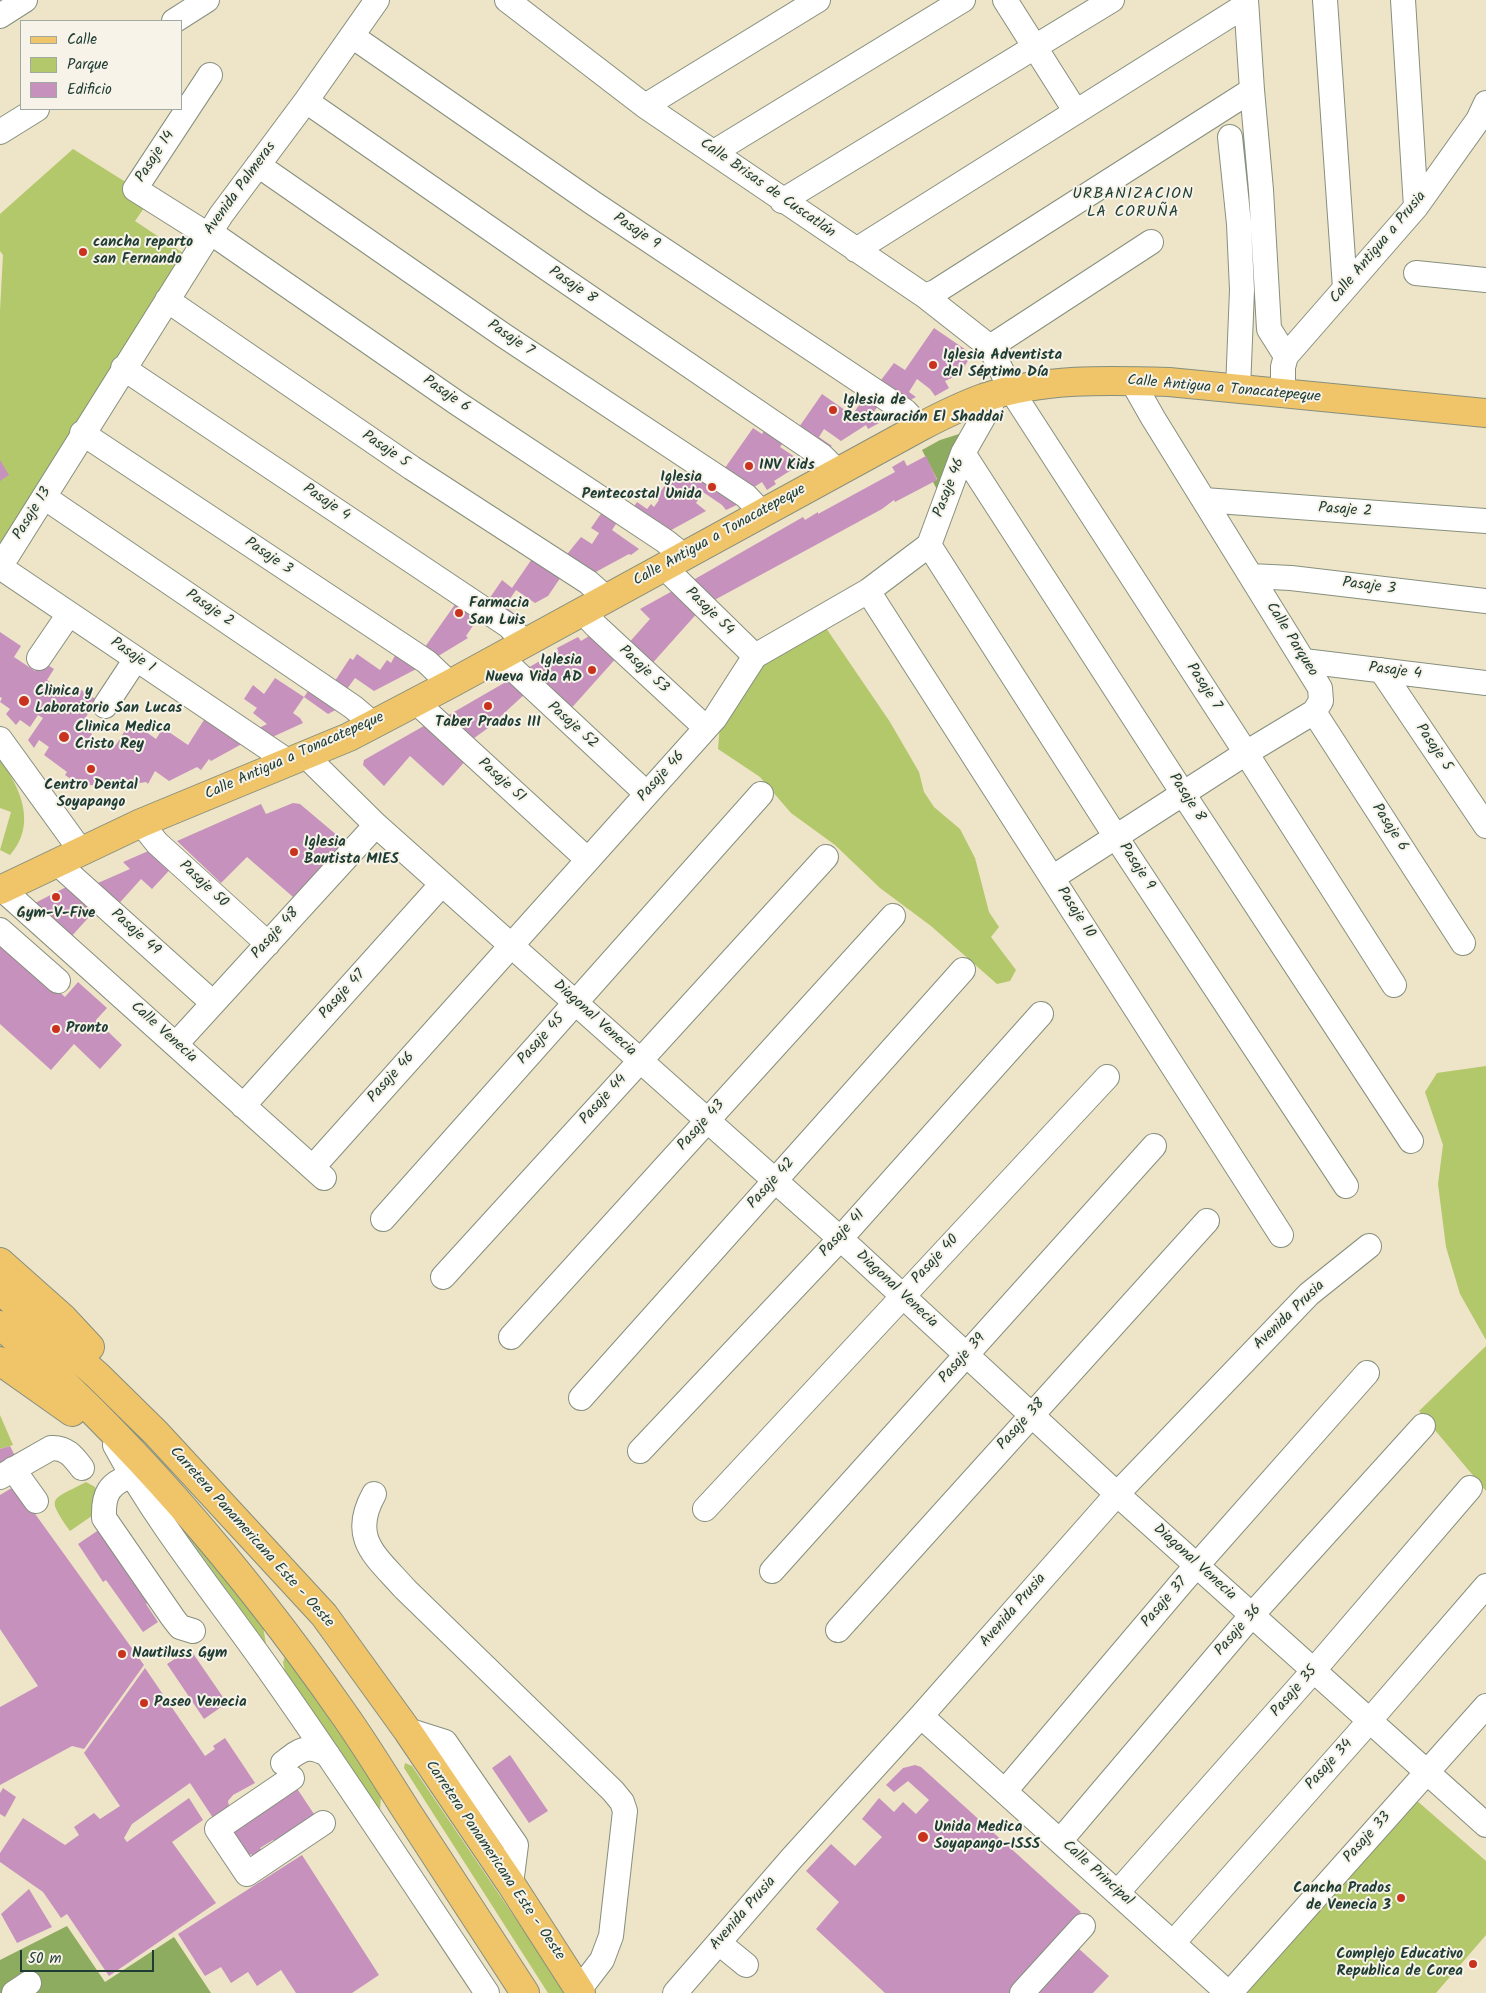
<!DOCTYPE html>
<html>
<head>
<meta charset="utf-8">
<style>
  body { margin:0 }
  #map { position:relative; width:1486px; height:1993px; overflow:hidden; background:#eee4c8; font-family:Kalam,sans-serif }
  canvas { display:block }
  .legend { position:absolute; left:20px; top:20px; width:162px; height:90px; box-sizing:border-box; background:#f7f3e8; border:1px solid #a1aaa0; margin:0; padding:6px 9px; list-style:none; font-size:15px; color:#1f3d34 }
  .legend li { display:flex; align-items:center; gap:10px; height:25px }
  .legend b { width:25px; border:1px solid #a1aaa0 }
  .scale { position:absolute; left:20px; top:1950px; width:134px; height:22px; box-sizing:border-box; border:2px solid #1f3d34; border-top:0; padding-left:6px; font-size:15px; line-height:18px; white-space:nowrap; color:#1f3d34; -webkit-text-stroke:4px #f7f3e8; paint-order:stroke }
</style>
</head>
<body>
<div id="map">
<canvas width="1486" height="1993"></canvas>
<ul class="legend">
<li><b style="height:6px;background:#f0c469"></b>Calle</li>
<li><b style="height:14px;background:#b3c76b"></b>Parque</li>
<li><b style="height:14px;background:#c692bd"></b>Edificio</li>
</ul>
<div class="scale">50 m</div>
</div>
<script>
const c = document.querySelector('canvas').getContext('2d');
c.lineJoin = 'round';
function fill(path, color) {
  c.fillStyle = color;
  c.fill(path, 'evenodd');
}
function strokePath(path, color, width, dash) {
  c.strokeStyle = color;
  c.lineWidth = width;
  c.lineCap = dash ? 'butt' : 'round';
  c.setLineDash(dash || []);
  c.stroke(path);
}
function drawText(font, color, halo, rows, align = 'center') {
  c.font = font + ' Kalam,sans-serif';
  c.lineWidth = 4;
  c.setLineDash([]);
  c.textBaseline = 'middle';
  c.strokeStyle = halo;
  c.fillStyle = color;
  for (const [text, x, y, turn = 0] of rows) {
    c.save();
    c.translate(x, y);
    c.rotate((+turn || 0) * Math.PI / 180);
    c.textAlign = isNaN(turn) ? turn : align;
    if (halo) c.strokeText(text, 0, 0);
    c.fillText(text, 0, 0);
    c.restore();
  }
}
fill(new Path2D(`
  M73,149L151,198L135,221L192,259L0,551V311L3,255L0,251V214Z
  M826,628L890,722L919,772L924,792L934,807L960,829L975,858L989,912L999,927L991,937L1016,970L1010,981L997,984L931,926L880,888L835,845L791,813L760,777L718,749L720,724L749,671Z
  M0,760C21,788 37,825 10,855L0,850L11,812L0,808Z
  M1486,1066V1340L1460,1294L1446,1247L1438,1184L1443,1145L1425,1092L1437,1073Z
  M1486,1346V1491L1419,1411Z
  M0,1415L13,1445L0,1449Z
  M86,1482L95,1487L96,1490L92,1501L99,1511L70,1531C46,1496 50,1501 86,1482Z
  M169,1510L262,1621L266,1644Z
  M287,1651L381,1795L380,1811L285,1671L283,1662Z
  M405,1763L412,1766L566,1993H548L404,1768Z
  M1408,1793L1486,1861V1935L1436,1993H1238Z`), '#b3c76b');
fill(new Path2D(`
  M975,429L943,501L933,482L937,479L922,450L940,440Z
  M67,1926L105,1982L174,1937L211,1993H0V1960Z`), '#8eac5f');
fill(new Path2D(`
  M934,328L972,354L960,374L945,381L949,388L935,396L930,389L917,379L909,392L916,397L901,405L878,384L894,363L905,370Z
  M870,390L883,399L873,413L881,422L868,429L866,425L841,441L824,429L819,437L832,446L825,450L797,430L822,394L852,415Z
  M768,424L787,437L780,447L798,459L801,464L774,481L776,484L767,490L762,482L745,493L720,475L753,428L762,434Z
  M926,456L937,480L895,502L894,500L882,509L709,603L688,583L803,517L805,520L818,512V514L895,472L892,467L904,460L907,466Z
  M0,460L9,475L0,481Z
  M698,466L741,503L726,510L722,505L703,492L696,503L706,511L664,534L631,511L637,502L647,509L651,504L654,507L659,500L650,494L653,490L659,494L674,472L688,482Z
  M607,505L622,515L612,530L639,549L631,555L629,554L592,574L564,558L581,537L592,544L599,533L591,528Z
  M536,553L565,571L548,596L535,603L516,590L505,606L516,615L507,621L487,602L502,580L512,588Z
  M676,589L700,610L649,667L626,646L650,619L640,609Z
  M461,596L483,611L466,636L468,638L430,661L420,654Z
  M0,632L21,646L14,657L35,671L41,661L54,669L47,680L69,695L75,686L97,700L80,726L92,734L87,741L98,748L105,738L116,745L131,721L156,739L163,728L188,745L209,712L249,740L211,761L209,759L201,770L197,767L169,781L155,771L148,784L146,782L117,787L88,785L85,789L65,775L67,772L44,755L49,747L39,740L34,748L28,740L43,718L38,715L30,727L20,720L16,725L6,714L10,709L0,702L2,698L0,697Z
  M594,633L619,655L567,713L526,669L557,651L559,653L557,648L578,637L581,641Z
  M399,648L424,665L374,691L355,678L342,696L331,687L350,658L353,660L357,654L380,670L387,660L391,663Z
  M275,678L304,697L293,713L300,718L303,723L268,739L255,730L267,724L253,713L257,708L244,699L253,685L264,694Z
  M511,679L526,693L488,728L466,744L440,720Z
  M313,684L345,705L328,714L304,697Z
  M429,723L468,758L443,786L410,756L384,786L363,765L364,760Z
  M293,803L300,804L351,847L300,903L247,857L221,883L177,841L261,804L266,814Z
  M160,846L177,862L152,889L141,879L115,908L91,886L130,869L123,862Z
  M72,884L98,907L70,938L33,904Z
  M0,938L65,997L78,982L107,1008L96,1020L122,1045L100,1069L74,1044L51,1070L0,1024Z
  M10,1446L18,1462L0,1472V1449Z
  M15,1486L144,1665L84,1749L72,1746L0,1785V1707L38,1686L0,1629V1495Z
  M106,1525L156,1598L146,1604L158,1622L143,1632L106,1580L103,1582L78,1544Z
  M190,1649L227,1703L204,1719L167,1664Z
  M145,1668L205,1756L215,1749L213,1746L225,1738L255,1783L233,1795L228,1801L230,1811L215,1821L190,1783L132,1824L124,1838L127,1842L189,1798L203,1820L172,1842L216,1903L109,1976L67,1914L61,1918L43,1892L0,1862V1853L23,1818L65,1845L79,1835L74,1827L94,1813L100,1819L120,1806L84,1753Z
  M510,1755L548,1811L529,1823L492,1768Z
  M915,1765L921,1767L1081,1912L1010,1993H885L816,1929L839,1902L806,1871L831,1844L855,1866L882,1837L862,1819L879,1798L894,1812L903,1802L916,1814L929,1800L908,1781L894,1792L886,1785L903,1768Z
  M296,1787L314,1814L308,1819L309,1820L275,1842L273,1840L260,1848L262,1851L253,1857L251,1854L246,1858L229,1832Z
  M3,1788L16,1797L5,1817L0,1814V1793Z
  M302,1855L379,1975L352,1993H296L281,1970L257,1986L248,1972L231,1983L221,1967L205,1976L178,1934Z
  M29,1889L52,1927L17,1943L1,1914Z
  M1078,1948L1109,1976L1093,1993H1037Z`), '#c692bd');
const minor = new Path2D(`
  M507,0L645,106L925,296L990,347L1011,390L1246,753L1394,985
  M1005,0L1076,112
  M1246,0L1252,90L1261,190L1269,329L1286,356
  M1325,0L1345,288
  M1403,0L1416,207
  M0,16L25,0
  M174,21L207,0
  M352,36L593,203L905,411L920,427
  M306,101L548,269L822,456L837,471
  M645,106L818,0
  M0,132L37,109
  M1230,137L1239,224L1242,290L1238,389
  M714,152L963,0
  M258,165L503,335L746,496L762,513
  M782,201L1112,0
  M210,232L457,403L665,541L684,556
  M208,235L135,189L210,75
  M856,250L1246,5
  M1416,273L1486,280
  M925,296L935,292L1252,90
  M167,300L412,468L588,582L605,597
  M990,347L1151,242
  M123,368L509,626L524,642
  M1283,395V367L1286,356L1416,207L1478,120L1486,103
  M82,433L427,662L450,684
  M963,453L1184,795L1411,1141
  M44,497L353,707L373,724
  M1204,500L1486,521
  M929,545L1116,837L1346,1186
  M0,567L221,215L306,101L377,0
  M0,567L289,762
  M664,567L755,656
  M1251,576L1291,578L1486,601
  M868,591L1281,1235
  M582,611L596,626L706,728
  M499,656L647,794
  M39,658L69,614
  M1304,661L1486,683
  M1381,670L1486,826
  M416,702L587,859
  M105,706L136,659
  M1314,712L1463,943
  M0,739L81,851
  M305,755L376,825L854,1251L1117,1494L1486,1825
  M141,823L157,843L268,944
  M57,863L213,1003
  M1052,878L1246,753L1314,712L1321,701L1320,688L1153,418L1132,381
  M2,889L324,1178
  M0,930L58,981
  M176,1044L376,825
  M243,1106L442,884
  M313,1167L715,718L755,656L868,591L929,545L963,453L996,395
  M383,1219L761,794
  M443,1277L826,857
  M511,1337L893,916
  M581,1398L963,970
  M115,1445C158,1525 217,1596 269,1670C344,1776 415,1885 487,1993
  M640,1451L840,1239L1041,1014
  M13,1469L36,1501
  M132,1476C109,1483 103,1494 104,1518L173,1618L180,1627L193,1631
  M0,1477L51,1448C66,1447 73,1456 82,1468
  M374,1494C349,1539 376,1556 405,1589L613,1791L622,1802L625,1811L611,1936L602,1960L579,1990
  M705,1509L1107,1077
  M772,1571L1154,1146
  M838,1630L1207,1221
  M921,1716L1228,1993
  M407,1730L445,1742L516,1845L511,1884
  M283,1763C300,1750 307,1743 328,1755
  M292,1778L217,1829L247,1874L323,1823
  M1005,1791L1183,1581L1367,1373
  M1060,1841L1251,1616L1423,1426
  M1117,1893L1314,1670L1470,1488
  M719,1943L746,1965
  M1173,1943L1358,1734L1486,1586
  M14,1993L29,1983
  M675,1993L792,1858L921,1716L1117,1494L1309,1294L1369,1246
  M1022,1993L1083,1926
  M1230,1993L1486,1706`);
const major = new Path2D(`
  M0,890L141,823L349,737L450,684L920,427C941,416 961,406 983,398C1043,378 1107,380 1169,382L1486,413`);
const highway = new Path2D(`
  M0,1262L63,1318L90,1347
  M0,1290L97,1375L156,1433L324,1615L407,1730L511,1884L581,1993
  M0,1325C131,1438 244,1571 343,1713C365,1744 385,1777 406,1810C446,1871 485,1932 525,1993
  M0,1361L72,1412`);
strokePath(minor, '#86907e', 26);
strokePath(major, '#86907e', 30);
strokePath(highway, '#86907e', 30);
strokePath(minor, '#fff', 24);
strokePath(major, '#f0c469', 28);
strokePath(highway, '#f0c469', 28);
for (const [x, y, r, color] of [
  [83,252,5,"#c8321e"],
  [933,365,5,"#c8321e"],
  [833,410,5,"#c8321e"],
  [749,466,5,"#c8321e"],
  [712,487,5,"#c8321e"],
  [459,613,5,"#c8321e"],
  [592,670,5,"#c8321e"],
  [24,701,6,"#c8321e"],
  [488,706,5,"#c8321e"],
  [64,737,6,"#c8321e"],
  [91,769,5,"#c8321e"],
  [294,852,5,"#c8321e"],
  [56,897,5,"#c8321e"],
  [56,1029,5,"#c8321e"],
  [122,1654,5,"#c8321e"],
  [144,1703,5,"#c8321e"],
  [923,1837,6,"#c8321e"],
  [1401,1898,5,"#c8321e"],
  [1473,1964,5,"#c8321e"]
]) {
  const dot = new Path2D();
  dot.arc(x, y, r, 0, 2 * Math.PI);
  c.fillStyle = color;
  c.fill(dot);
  strokePath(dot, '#f7f3e8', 2);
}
drawText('15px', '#1f3d34', '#f7f3e8', [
  ["Pasaje 14",156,157,-57],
  ["Avenida Palmeras",241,189,-54],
  ["Calle Brisas de Cuscatlán",767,189,35],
  ["Pasaje 9",636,232,34],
  ["Calle Antigua a Prusia",1379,248,-50],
  ["Pasaje 8",572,286,34],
  ["Pasaje 7",510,339,34],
  ["Calle Antigua a Tonacatepeque",1224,390,5],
  ["Pasaje 6",446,395,34],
  ["Pasaje 5",385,450,34],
  ["Pasaje 46",950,488,-69],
  ["Pasaje 4",326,503,34],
  ["Pasaje 2",1345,511,4],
  ["Pasaje 13",33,514,-58],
  ["Calle Antigua a Tonacatepeque",720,536,-29],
  ["Pasaje 3",268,557,34],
  ["Pasaje 3",1369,587,7],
  ["Pasaje 2",209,609,34],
  ["Pasaje 54",709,612,44],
  ["Calle Parqueo",1291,640,58],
  ["Pasaje 1",132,656,34],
  ["Pasaje 53",643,670,43],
  ["Pasaje 4",1395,672,7],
  ["Pasaje 7",1203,687,57],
  ["Pasaje 52",572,726,42],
  ["Pasaje 5",1433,748,56],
  ["Calle Antigua a Tonacatepeque",295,757,-24],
  ["Pasaje 46",662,777,-48],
  ["Pasaje 51",501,781,42],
  ["Pasaje 8",1186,798,57],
  ["Pasaje 6",1389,828,57],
  ["Pasaje 9",1136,867,57],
  ["Pasaje 50",203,885,43],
  ["Pasaje 10",1075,913,57],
  ["Pasaje 49",135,933,42],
  ["Pasaje 48",276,934,-48],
  ["Pasaje 47",343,995,-48],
  ["Diagonal Venecia",594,1019,42],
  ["Calle Venecia",163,1033,42],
  ["Pasaje 45",542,1040,-48],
  ["Pasaje 46",392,1078,-48],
  ["Pasaje 44",604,1100,-48],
  ["Pasaje 43",702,1126,-48],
  ["Pasaje 42",772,1184,-48],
  ["Pasaje 41",843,1234,-47],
  ["Pasaje 40",936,1260,-47],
  ["Diagonal Venecia",896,1290,43],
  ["Avenida Prusia",1290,1316,-44],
  ["Pasaje 39",963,1359,-48],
  ["Pasaje 38",1022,1425,-48],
  ["Carretera Panamericana Este - Oeste",251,1538,48],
  ["Diagonal Venecia",1194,1563,42],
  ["Pasaje 37",1165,1603,-49],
  ["Avenida Prusia",1014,1611,-49],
  ["Pasaje 36",1239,1631,-49],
  ["Pasaje 35",1295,1692,-49],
  ["Pasaje 34",1330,1765,-48],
  ["Pasaje 33",1368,1838,-48],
  ["Carretera Panamericana Este - Oeste",494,1861,56],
  ["Calle Principal",1097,1874,42],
  ["Avenida Prusia",744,1914,-49]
]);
drawText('bold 15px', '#1f3d34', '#f7f3e8', [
  ["cancha reparto",93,243],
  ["san Fernando",93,260],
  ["Iglesia Adventista",943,356],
  ["del Séptimo Día",943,373],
  ["Iglesia de",843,401],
  ["Restauración El Shaddai",843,418],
  ["INV Kids",759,466],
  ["Iglesia",702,478,"right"],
  ["Pentecostal Unida",702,495,"right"],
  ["Farmacia",469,604],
  ["San Luis",469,621],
  ["Iglesia",582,661,"right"],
  ["Nueva Vida AD",582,678,"right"],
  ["Clinica y",35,692],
  ["Laboratorio San Lucas",35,709],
  ["Taber Prados III",488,723,"center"],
  ["Clinica Medica",75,728],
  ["Cristo Rey",75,745],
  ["Centro Dental",91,786,"center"],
  ["Soyapango",91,803,"center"],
  ["Iglesia",304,843],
  ["Bautista MIES",304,860],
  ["Gym-V-Five",56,914,"center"],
  ["Pronto",66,1029],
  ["Nautiluss Gym",132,1654],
  ["Paseo Venecia",154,1703],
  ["Unida Medica",934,1828],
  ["Soyapango-ISSS",934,1845],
  ["Cancha Prados",1391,1889,"right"],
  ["de Venecia 3",1391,1906,"right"],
  ["Complejo Educativo",1463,1955,"right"],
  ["Republica de Corea",1463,1972,"right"]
], 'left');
c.letterSpacing = '1px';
drawText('16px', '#1f3d34', '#f7f3e8', [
  ["URBANIZACION",1133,195],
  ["LA CORUÑA",1133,213]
]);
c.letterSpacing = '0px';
</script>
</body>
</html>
